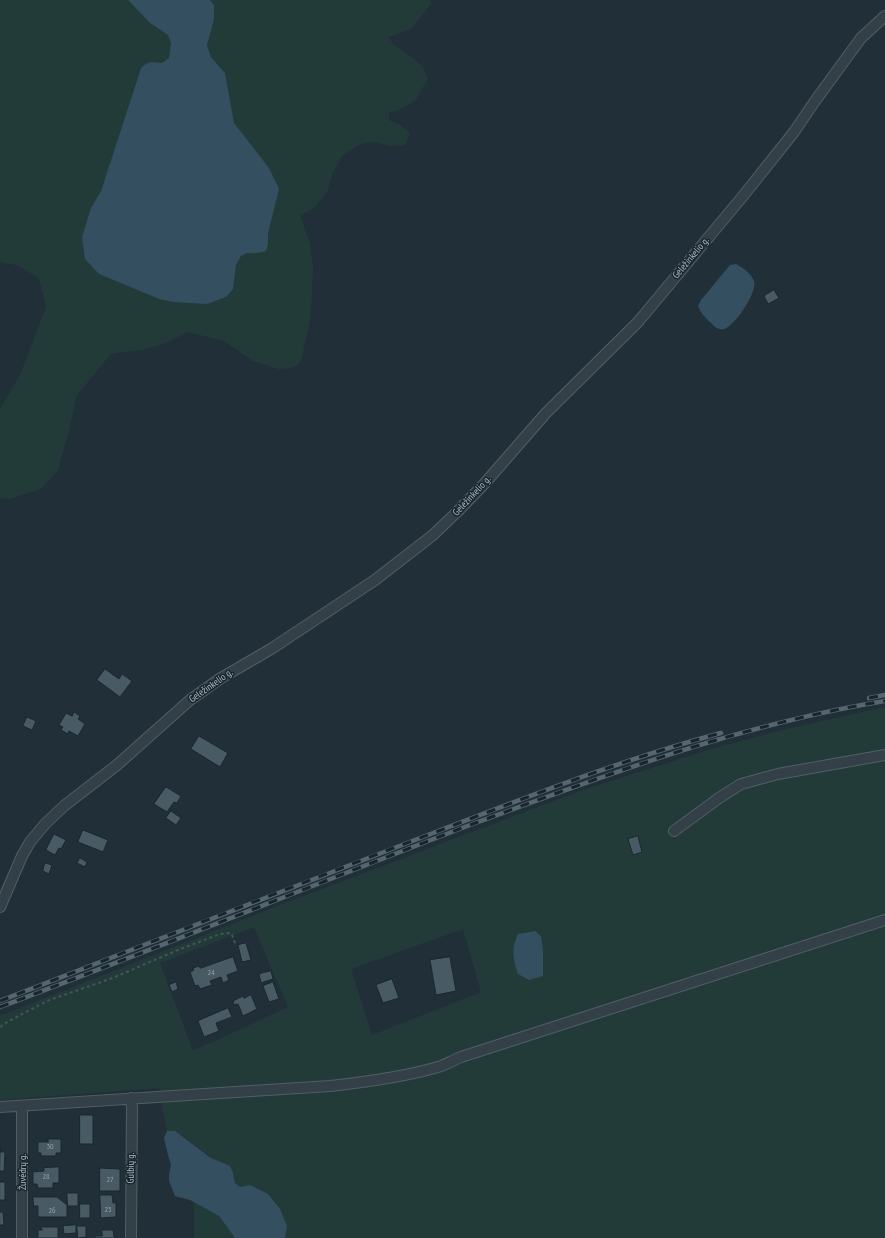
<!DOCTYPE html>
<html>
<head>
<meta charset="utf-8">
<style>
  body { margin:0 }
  canvas { display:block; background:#202f38 }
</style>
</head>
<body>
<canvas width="885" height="1238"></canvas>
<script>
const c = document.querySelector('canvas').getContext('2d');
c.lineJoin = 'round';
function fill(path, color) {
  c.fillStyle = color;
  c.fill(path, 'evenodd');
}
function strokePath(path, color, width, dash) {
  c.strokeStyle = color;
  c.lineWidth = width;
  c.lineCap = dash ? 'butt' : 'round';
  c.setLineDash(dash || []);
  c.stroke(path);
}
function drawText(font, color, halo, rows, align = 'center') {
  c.font = font + ' "PT Sans Narrow",sans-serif';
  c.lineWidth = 3;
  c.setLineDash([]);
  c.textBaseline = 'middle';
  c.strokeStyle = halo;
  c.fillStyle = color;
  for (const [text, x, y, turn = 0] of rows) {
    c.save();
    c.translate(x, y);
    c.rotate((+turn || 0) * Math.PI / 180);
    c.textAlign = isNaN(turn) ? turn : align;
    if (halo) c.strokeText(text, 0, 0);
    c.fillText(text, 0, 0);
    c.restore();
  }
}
fill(new Path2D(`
  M0,0H128L150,23L168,35L171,43L169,59L162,63L152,62L141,68L101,191L91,208L99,274L159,299L173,302L233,289C234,279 234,258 245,254C249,252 253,253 258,253L268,244V233L250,144L234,124L225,73L211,56L207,45L214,5L210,0H430L431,4L411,29L388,37L394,45L405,52L422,66L428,78L416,100L403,108L389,113V120L399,124L410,133L405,145L389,146L375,142L360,144L343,155L333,172L327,192L314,208L300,216L310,243L313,267L311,315L302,357L298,365L290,368L278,369L253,361L224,341L188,332L168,342L146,349L111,354L77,395L67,438L57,472L41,489L9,499L0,498V409L20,375L46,307L39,278L16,265L0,262Z
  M885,707V1238H285L286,1235L235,1183L233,1173L175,1131H167L159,1088L0,1100V1016L280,905L580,791L711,749L782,730ZM254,927L288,1007L193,1051L160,963ZM463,929L481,992L372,1035L351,969Z
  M194,1202L219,1216L235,1238H194Z`), '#233b38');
fill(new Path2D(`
  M128,0H210L214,5V19L207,45L211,57L225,73L234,123L269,168L279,189L268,233V244L266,251L258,253H247L241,256L236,265L233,289L226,297L207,304L173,302L159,299L99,274L85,259L82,237L91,208L101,191L141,68C148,61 152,62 162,63L169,58L171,43L168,35L150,23Z
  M736,264C743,268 751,273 754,281C758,292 734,327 724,329C718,330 715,327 711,323C705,317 701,314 698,306L701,300L730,265Z
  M535,931L541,936L543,949V976L529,980L518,974C513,961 511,947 518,934Z
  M167,1131H175L211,1158L230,1166L233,1173L235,1183L240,1187L250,1185L268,1194L280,1209L287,1226L285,1238H235L219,1216L190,1200L175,1196L169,1181V1175L171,1165L168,1155L164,1138Z`), '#334f60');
const building = new Path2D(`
  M774,290L779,298L768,304L764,296Z
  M105,669L119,679L122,674L132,681L120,697L97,680Z
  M74,712L80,716L78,719L85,724L78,736L69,731L68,734L61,730L63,727L59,725L66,713L72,716Z
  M27,717L36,721L32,730L23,726Z
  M199,736L228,753L220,767L191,749Z
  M166,787L181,796L177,803L174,802L167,812L154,804Z
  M171,811L181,818L176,825L166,818Z
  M83,830L108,840L103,852L78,842Z
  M54,834L66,840L61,849L59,848L55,855L46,850Z
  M638,836L642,852L633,855L628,839Z
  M80,858L87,862L85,867L77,863Z
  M45,863L52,865L49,874L43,871Z
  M246,943L251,960L242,962L238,945Z
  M233,957L238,971L227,975L229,980L223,983L221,977L210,981L212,985L200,989L198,985L195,986L190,972L194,970L193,968L199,966L200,968Z
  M450,957L456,991L436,995L430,960Z
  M271,971L273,979L261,983L259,974Z
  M392,979L399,998L383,1003L376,985Z
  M176,982L178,989L172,992L169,985Z
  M273,982L279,999L269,1002L263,986Z
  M251,995L257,1009L243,1016L238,1004L234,1005L233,1001L243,996L244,998Z
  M228,1008L232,1017L216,1023L219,1031L204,1037L198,1021Z
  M80,1115H93V1144H80Z
  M48,1139H61V1153H56V1156H41V1153H38V1142H48Z
  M0,1147V1152H5L4,1171H0Z
  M59,1167V1183H53V1188H38L37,1184H33V1172L44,1171V1168Z
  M100,1168L120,1169V1191H100Z
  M0,1182H5V1200H0Z
  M67,1193H78V1206H68Z
  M100,1195H112L113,1203H116V1217L101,1218Z
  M33,1197H57L67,1205V1217H38V1206H34Z
  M80,1204H90V1218H80Z
  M0,1212H3L4,1225H0Z
  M76,1225V1233L64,1234L63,1226Z
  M77,1226H86V1237L78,1238Z
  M41,1227H58V1238H38V1230H42Z
  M102,1230H113L114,1237L118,1238H95V1236H102Z`);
fill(building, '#485a64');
strokePath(building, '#1b272f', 1);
const minor = new Path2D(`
  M674,831L719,798L741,784L778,774L885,755
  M0,907L22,856L30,842L45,824L64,806L117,765L190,700L221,678L271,649L375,580L433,535L458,511L485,483L546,413L638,322L743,196L794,132L815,101L861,38L885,16
  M22,1106V1238
  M0,1107L330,1086C366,1082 404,1077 438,1067C446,1065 453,1060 461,1057L885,920
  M131,1238L132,1108L131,1098`);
strokePath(minor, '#515e66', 12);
strokePath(new Path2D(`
  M0,1027L9,1021L47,1001L115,977L178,950L220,934L230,933L232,935L236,946`), '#415755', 2, [3, 3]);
strokePath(minor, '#334048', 10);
const rail = new Path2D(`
  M869,698L885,695
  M0,1001C144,945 288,888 433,833C528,797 623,759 721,733
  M0,1007C157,948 313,885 470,825C605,775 742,724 885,701`);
strokePath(rail, '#55666f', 4.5);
strokePath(rail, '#19252d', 3, [9]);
drawText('8px', '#94a4ad', null, [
  ["24",211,973],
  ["30",50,1147],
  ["28",46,1177],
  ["27",110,1180],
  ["25",108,1210],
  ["26",52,1211]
]);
drawText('10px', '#aebcc5', '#19252d', [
  ["Geležinkelio g.",691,258,-50],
  ["Geležinkelio g.",472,496,-47],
  ["Geležinkelio g.",211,686,-35],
  ["Gulbių g.",131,1168,-89],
  ["Žuvėdrų g.",23,1172,-90]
]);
</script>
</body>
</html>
